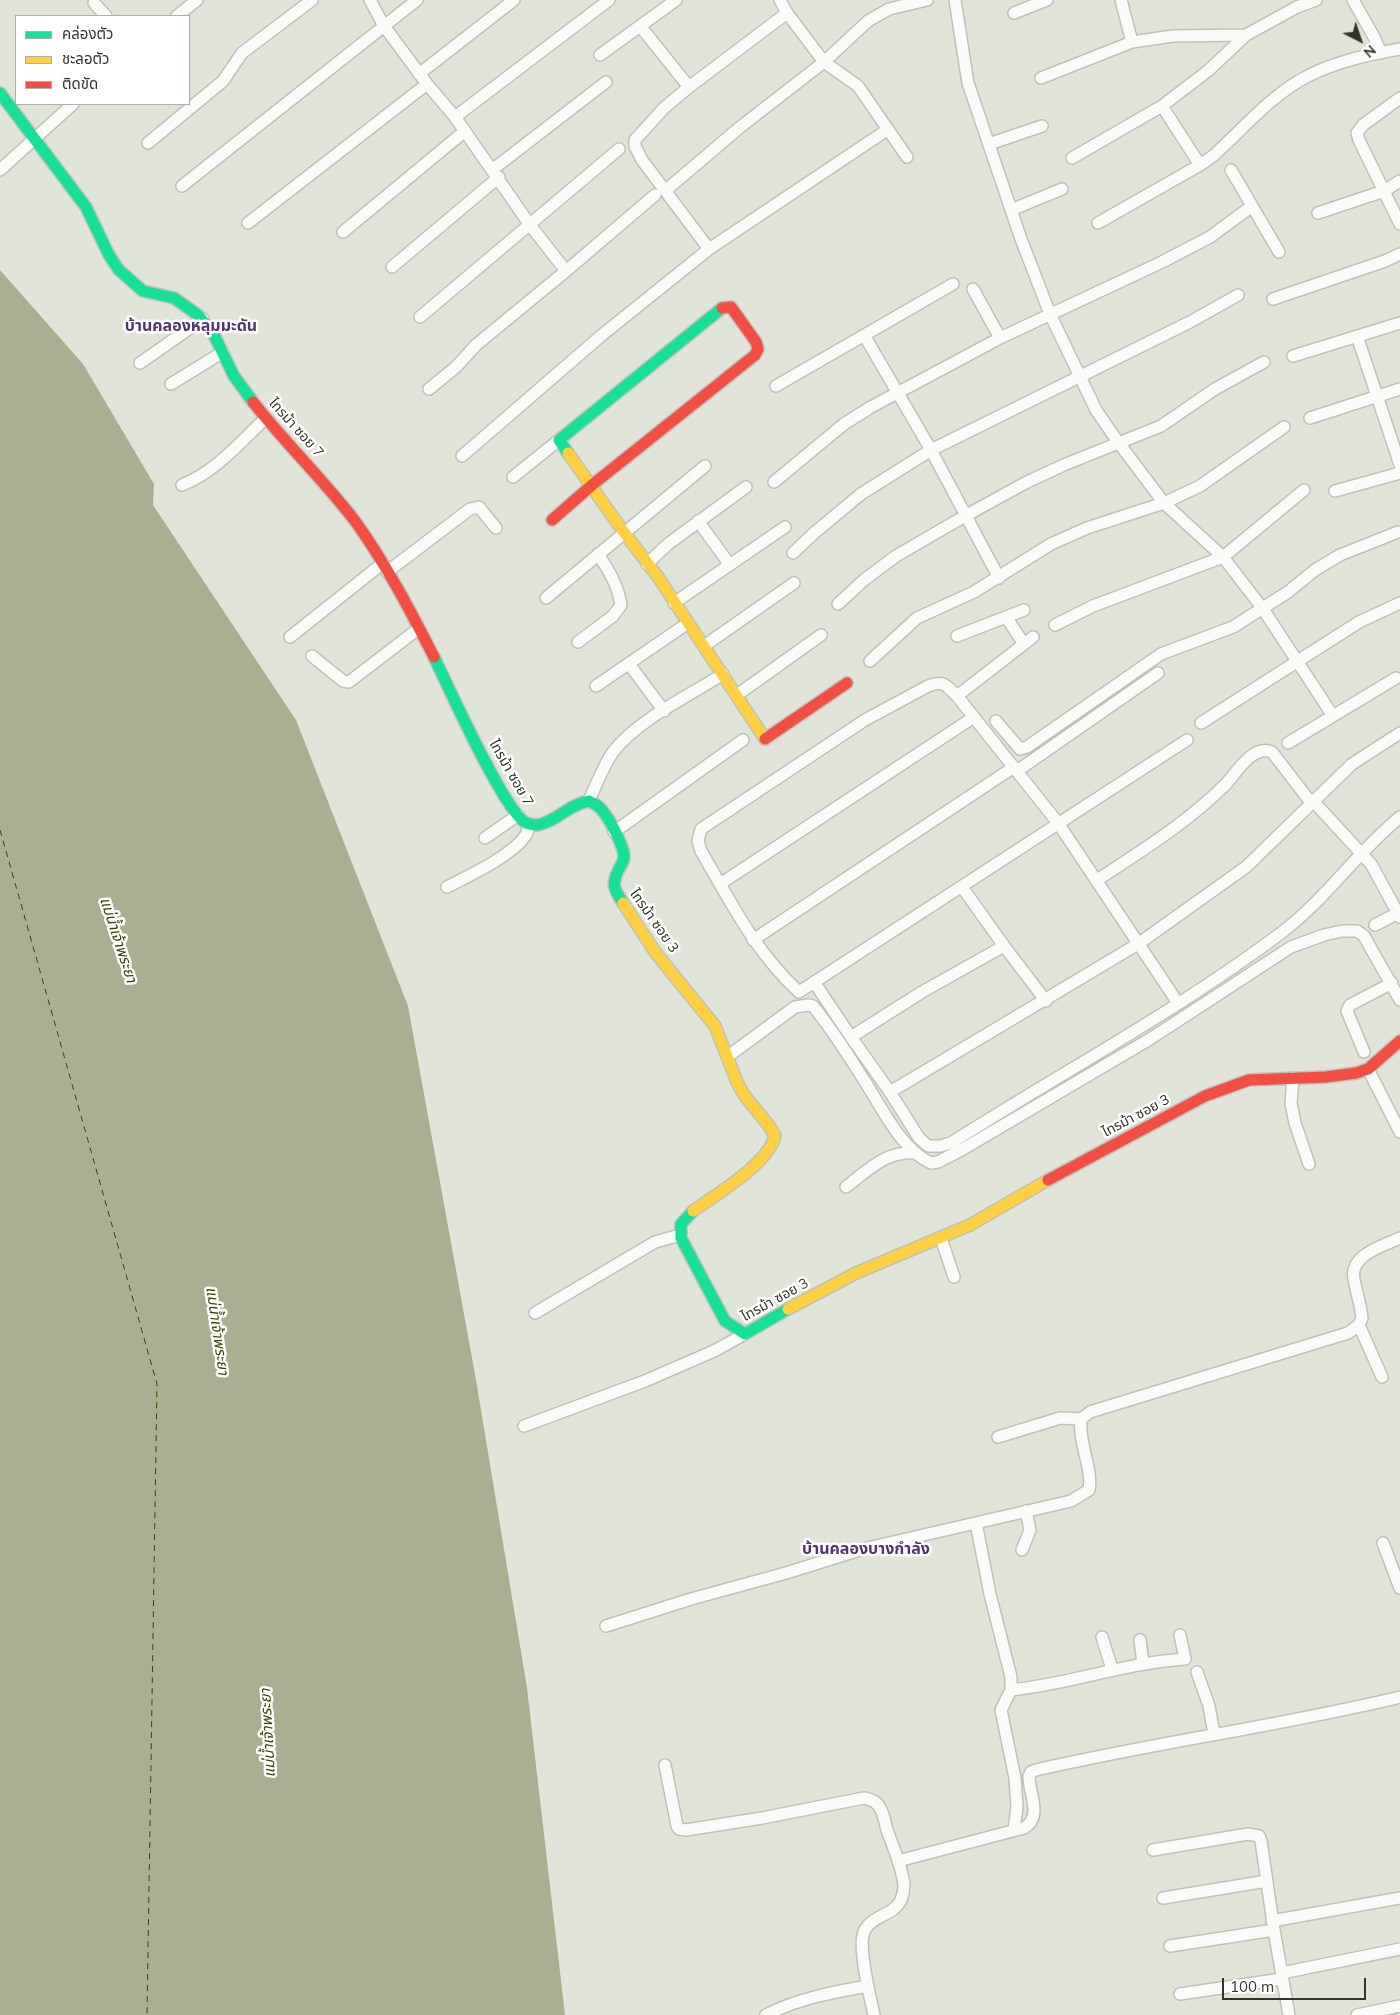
<!DOCTYPE html>
<html>
<head>
<meta charset="utf-8">
<style>
  body { margin:0 }
  #map { position:relative; width:1400px; height:2015px; overflow:hidden; background:#e1e4d9; font-family:Mulish,"Noto Sans Thai",sans-serif }
  canvas { display:block }
  .legend { position:absolute; left:15px; top:15px; width:175px; height:90px; box-sizing:border-box; background:#fff; border:1px solid #adaeab; margin:0; padding:6px 9px; list-style:none; font-size:15px; color:#32342c }
  .legend li { display:flex; align-items:center; gap:10px; height:25px }
  .legend b { width:25px; border:1px solid #adaeab }
  .north { position:absolute; left:1335px; top:15px; width:50px; height:50px; -webkit-text-stroke:4px #fff; paint-order:stroke; rotate:139deg; font-size:14px; font-weight:700; line-height:20px; text-align:center; color:#32342c }
  .north::after { content:''; display:block; margin:auto; width:18px; height:22px; background:#32342c; clip-path:polygon(50% 0,100% 100%,50% 72%,0 100%) }
  .scale { position:absolute; left:1222px; top:1978px; width:144px; height:22px; box-sizing:border-box; border:2px solid #32342c; border-top:0; padding-left:6px; font-size:15px; line-height:18px; white-space:nowrap; color:#32342c; -webkit-text-stroke:4px #fff; paint-order:stroke }
</style>
</head>
<body>
<div id="map">
<canvas width="1400" height="2015"></canvas>
<ul class="legend">
<li><b style="height:6px;background:#16e098"></b>คล่องตัว</li>
<li><b style="height:6px;background:#ffcf43"></b>ชะลอตัว</li>
<li><b style="height:6px;background:#f24e42"></b>ติดขัด</li>
</ul>
<div class="north">N</div>
<div class="scale">100 m</div>
</div>
<script>
const c = document.querySelector('canvas').getContext('2d');
c.lineJoin = 'round';
function fill(path, color) {
  c.fillStyle = color;
  c.fill(path, 'evenodd');
}
function strokePath(path, color, width, dash) {
  c.strokeStyle = color;
  c.lineWidth = width;
  c.lineCap = dash ? 'butt' : 'round';
  c.setLineDash(dash || []);
  c.stroke(path);
}
function drawText(font, color, halo, rows, align = 'center') {
  c.font = font + ' Mulish,"Noto Sans Thai",sans-serif';
  c.lineWidth = 5;
  c.setLineDash([]);
  c.textBaseline = 'middle';
  c.strokeStyle = halo;
  c.fillStyle = color;
  for (const [text, x, y, turn = 0] of rows) {
    c.save();
    c.translate(x, y);
    c.rotate((+turn || 0) * Math.PI / 180);
    c.textAlign = isNaN(turn) ? turn : align;
    if (halo) c.strokeText(text, 0, 0);
    c.fillText(text, 0, 0);
    c.restore();
  }
}
fill(new Path2D(`
  M0,270L83,364L154,484L153,505L296,720L408,1006L476,1380L527,1688L565,2015H0Z`), '#a8b091');
strokePath(new Path2D(`
  M0,830L157,1384L147,2015`), '#3a4400', 1, [6, 5]);
const street = new Path2D(`
  M370,0L384,26L427,84L455,117L530,225L566,271
  M780,0L787,13L824,62L858,86L907,157
  M955,0L968,83L1021,239L1050,314L1096,410L1118,442L1164,503L1223,557L1263,609L1333,716
  M1121,0L1132,42
  M1353,0L1374,37L1381,53
  M94,3L106,16
  M1014,13L1047,0
  M177,16L197,0
  M640,26L689,87
  M600,55L676,0
  M419,74L514,0
  M1041,78L1132,42L1173,36L1246,35
  M1400,98L1363,125L1357,133L1359,140L1400,224
  M1162,106L1200,165
  M455,117L609,0
  M148,143L223,81L242,53L312,0
  M989,144L1042,126
  M1072,158L1162,106L1209,70L1246,35L1297,7L1316,0
  M0,170L73,104
  M492,170L606,82
  M1231,170L1279,252
  M182,186L417,0
  M665,191L739,128L824,62L868,21L889,9L927,0
  M1011,210L1062,189
  M1318,213L1384,191L1400,181
  M248,223L427,84
  M1098,223L1200,165L1213,156C1243,129 1272,94 1308,76C1337,61 1368,55 1400,49
  M343,232L465,131
  M709,249L642,160L635,146V140L664,108L689,87L787,13
  M392,267L499,177
  M973,289L1000,338
  M1273,299L1385,261L1400,254
  M420,317L619,149
  M864,335L931,450L999,578
  M1357,336L1400,465
  M1293,356L1400,323
  M140,363L203,319
  M171,384L223,352
  M776,386L953,284
  M429,389L456,367L476,345L566,271L655,195
  M1310,418L1400,389
  M462,456L602,335L709,249L887,130
  M513,477L559,440
  M774,482L844,424L871,407L1000,338L1162,262L1210,237L1252,206
  M182,485C217,471 239,443 266,418
  M1335,491L1400,473
  M698,521L730,565
  M793,553L813,534L861,494L931,450L1190,322L1238,295
  M647,564L668,544L746,487
  M387,572L470,509L479,507L496,528
  M546,598L705,466
  M674,603L785,527
  M838,604L864,580L896,556L965,516L1027,482L1066,464L1161,426L1215,389L1264,362
  M1006,617L1024,644
  M1055,625L1093,606L1223,557L1304,490
  M957,636L1024,610
  M290,637L383,563
  M1033,637L957,696L1058,823L1178,1003
  M578,642L613,616L621,605C618,585 609,571 598,554
  M704,646L794,583
  M312,656L343,681L349,682L418,629
  M870,661L917,618L974,592L1051,544L1087,528L1164,503L1200,486L1284,427
  M629,664L664,711
  M596,686L688,623
  M737,695L821,635
  M957,696C945,685 945,680 928,686L865,720L701,829L698,841L701,851C730,901 756,953 799,992L1187,740
  M996,721L1020,749L1027,747L1161,654L1233,627L1288,592L1315,570L1340,555L1398,532
  M1201,723L1359,622L1400,603
  M1288,743L1396,678
  M1017,771L1158,673
  M589,800C597,784 603,766 613,752C637,720 689,696 723,674
  M1314,802L1371,864L1400,917
  M614,832L743,740
  M485,838L518,815
  M1097,880C1141,851 1187,823 1226,784C1237,772 1253,744 1272,752L1312,804
  M720,884L974,717
  M447,887C470,875 512,856 526,835C528,832 528,828 528,824
  M962,887L1004,946
  M1375,925L1400,912
  M753,940L1014,767
  M814,982L851,1037
  M1046,1001L1004,946L922,992L851,1037L890,1092L919,1138L928,1146H940L951,1143C1061,1073 1177,1011 1281,933C1325,900 1357,852 1400,817
  M1364,1052L1347,1011L1350,1005L1392,983
  M727,1057L795,1007L808,1005L813,1006C832,1029 848,1055 864,1080C881,1106 901,1150 931,1163L938,1162L963,1149L1150,1039L1291,947L1324,935L1342,931H1357L1364,936L1400,1000
  M1368,1069L1400,1132
  M1293,1078L1291,1103L1295,1123L1309,1164
  M890,1092L1138,944L1246,867L1352,764L1400,733
  M846,1187C868,1170 887,1150 916,1153
  M941,1238L954,1277
  M535,1313L655,1242L680,1235
  M1359,1325L1382,1377
  M524,1426L645,1381L714,1351L745,1334
  M998,1437L1060,1418L1081,1419
  M976,1523L990,1594L1011,1677V1690L1001,1710L1015,1778L1017,1807L1014,1830
  M1383,1543L1400,1588
  M1022,1550L1030,1530L1026,1511
  M606,1626L691,1599L786,1573L863,1549L1071,1501L1089,1490C1093,1468 1078,1443 1081,1419L1090,1412L1348,1333L1359,1325L1362,1318C1361,1305 1356,1292 1354,1279C1349,1255 1383,1246 1400,1238
  M1102,1637L1112,1669
  M1140,1640L1143,1663
  M1197,1672L1209,1706L1214,1734
  M1011,1690C1071,1684 1124,1663 1185,1659L1180,1635
  M665,1765L677,1826L679,1829L686,1830L762,1818L864,1798C871,1799 877,1802 880,1808C884,1814 885,1823 887,1830C893,1847 902,1866 904,1885C904,1890 903,1895 901,1900C893,1917 868,1915 863,1935C859,1953 870,1996 874,2015
  M1153,1850L1248,1834L1259,1836L1261,1841L1274,1930L1289,2015
  M898,1861L1024,1828C1043,1817 1029,1794 1029,1776L1031,1772L1036,1770C1157,1742 1280,1726 1400,1697
  M1163,1898L1267,1881
  M1272,1921L1400,1898
  M1170,1946L1274,1930
  M1282,1973L1400,1949
  M1180,1994L1282,1979
  M766,2015C797,1999 833,1992 868,1986
  M1357,2015L1400,2006`);
const fast = new Path2D(`
  M0,93L86,207L109,255L119,270L143,291L174,298L198,315L213,333L234,376L253,402
  M568,453L559,440L722,308
  M434,657C448,686 504,811 526,823C529,824 535,825 537,825C556,822 569,804 589,801C592,803 596,804 599,807C608,815 623,844 624,856C624,861 622,864 620,867C611,884 613,888 623,903
  M693,1211L681,1224V1238L725,1321L745,1334L788,1309`);
const slow = new Path2D(`
  M568,453L620,527L658,577L765,739
  M623,903L655,952L715,1026L737,1082L744,1095L770,1127L775,1136C768,1164 717,1194 693,1211
  M788,1309L856,1273L970,1225L1048,1180`);
const jam = new Path2D(`
  M253,402C285,443 323,479 355,521C386,564 410,610 434,657
  M552,520L592,485L755,355L758,349L756,342L731,307L722,308
  M765,739L847,683
  M1048,1180L1205,1096L1249,1080L1326,1077L1356,1073L1368,1069L1400,1041`);
strokePath(street, '#c0c2b9', 14);
strokePath(fast, '#c0c2b9', 14);
strokePath(slow, '#c0c2b9', 14);
strokePath(jam, '#c0c2b9', 14);
strokePath(street, '#fafbf9', 11);
strokePath(fast, '#16e098', 11);
strokePath(slow, '#ffcf43', 11);
strokePath(jam, '#f24e42', 11);
drawText('14px', '#32342c', '#fff', [
  ["ไทรม้า ซอย 7",296,428,48],
  ["ไทรม้า ซอย 7",511,773,60],
  ["ไทรม้า ซอย 3",654,921,55],
  ["ไทรม้า ซอย 3",1136,1116,-28],
  ["ไทรม้า ซอย 3",775,1300,-29]
]);
drawText('italic 15px', '#3a4400', '#fff', [
  ["แม่น้ำเจ้าพระยา",118,940,72],
  ["แม่น้ำเจ้าพระยา",217,1331,82],
  ["แม่น้ำเจ้าพระยา",268,1733,-93]
]);
drawText('bold 16px', '#52346e', '#fff', [
  ["บ้านคลองหลุมมะดัน",191,326],
  ["บ้านคลองบางกำลัง",866,1549]
]);
</script>
</body>
</html>
